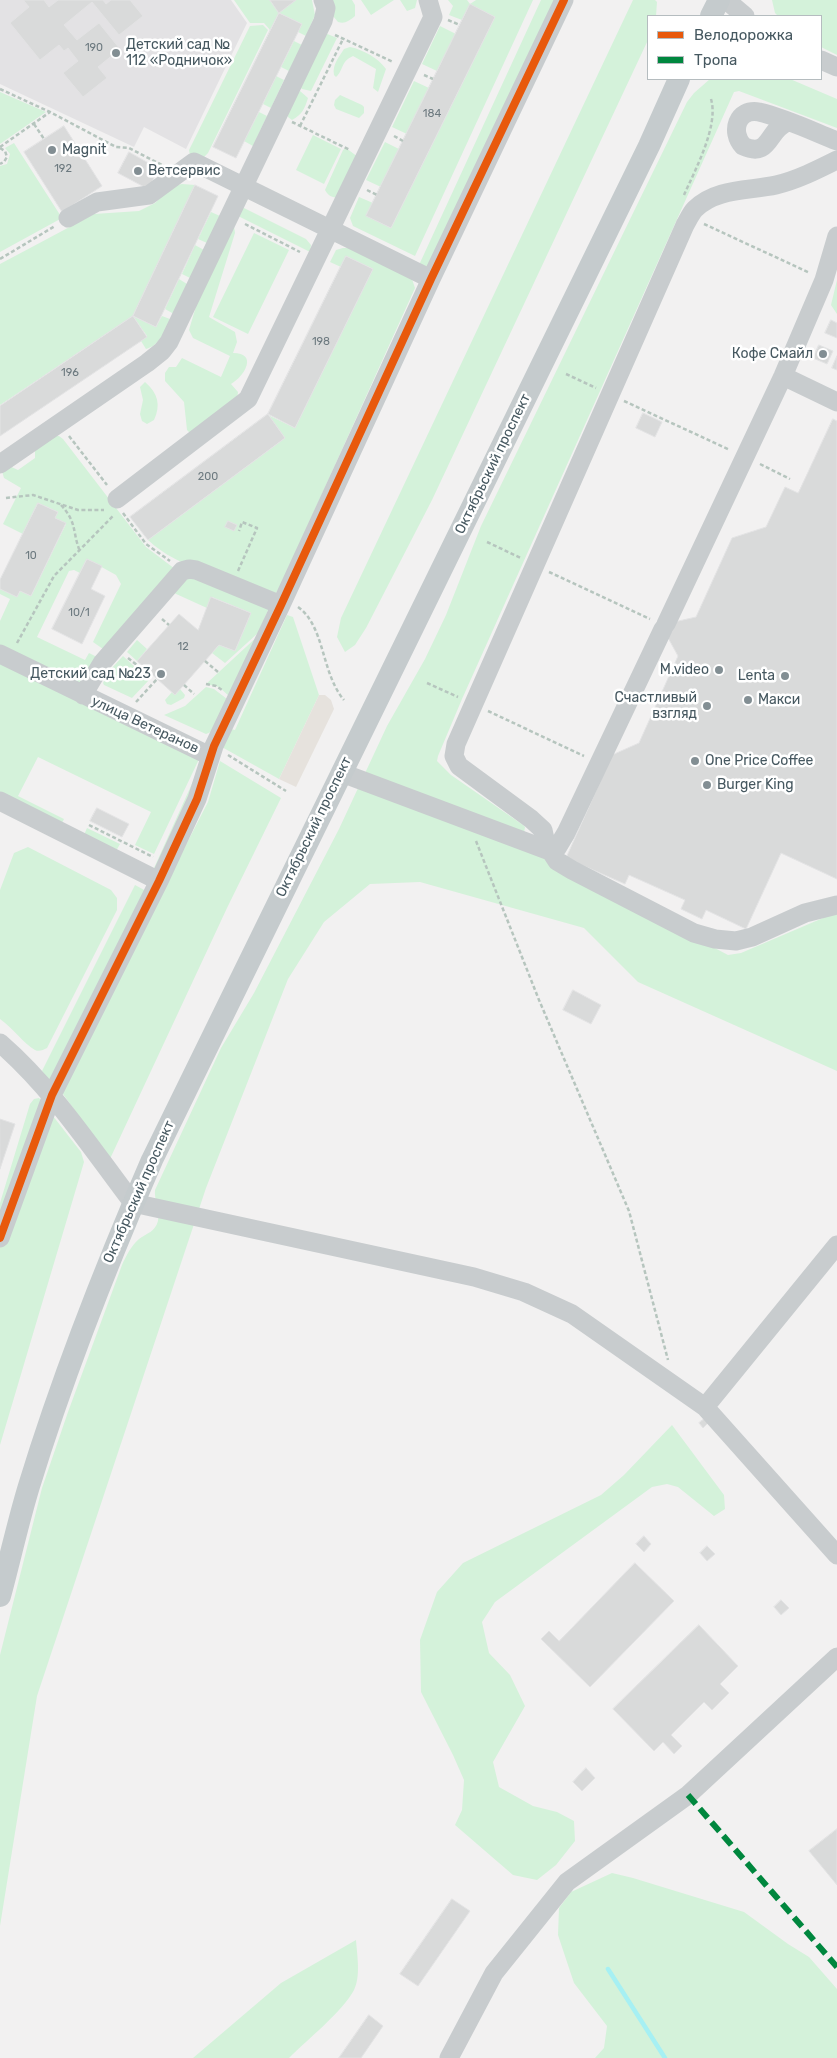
<!DOCTYPE html>
<html>
<head>
<meta charset="utf-8">
<style>
  body { margin:0 }
  #map { position:relative; width:837px; height:2058px; overflow:hidden; background:#f2f1f1; font-family:Rubik,sans-serif }
  canvas { display:block }
  .legend { position:absolute; left:647px; top:15px; width:175px; height:65px; box-sizing:border-box; background:#fff; border:1px solid #b5bcbf; margin:0; padding:6px 9px; list-style:none; font-size:15px; color:#465860 }
  .legend li { display:flex; align-items:center; gap:10px; height:25px }
  .legend b { width:25px; border:1px solid #b5bcbf }
</style>
</head>
<body>
<div id="map">
<canvas width="837" height="2058"></canvas>
<ul class="legend">
<li><b style="height:6px;background:#e8590c"></b>Велодорожка</li>
<li><b style="height:6px;background:#00873e"></b>Тропа</li>
</ul>
</div>
<script>
const c = document.querySelector('canvas').getContext('2d');
c.lineJoin = 'round';
function fill(path, color) {
  c.fillStyle = color;
  c.fill(path, 'evenodd');
}
function strokePath(path, color, width, dash) {
  c.strokeStyle = color;
  c.lineWidth = width;
  c.lineCap = dash ? 'butt' : 'round';
  c.setLineDash(dash || []);
  c.stroke(path);
}
function drawText(font, color, halo, rows, align = 'center') {
  c.font = font + ' Rubik,sans-serif';
  c.lineWidth = 5;
  c.setLineDash([]);
  c.textBaseline = 'middle';
  c.strokeStyle = halo;
  c.fillStyle = color;
  for (const [text, x, y, turn = 0] of rows) {
    c.save();
    c.translate(x, y);
    c.rotate((+turn || 0) * Math.PI / 180);
    c.textAlign = isNaN(turn) ? turn : align;
    if (halo) c.strokeText(text, 0, 0);
    c.fillText(text, 0, 0);
    c.restore();
  }
}
fill(new Path2D(`
  M0,0H231L247,23L186,149L144,127L134,147L0,84Z`), '#e3e2e4');
fill(new Path2D(`
  M234,0H270L279,12L296,0H312L315,15L306,36L298,32L302,24L279,13L270,30L264,23H250Z
  M330,0H352L355,5V16C349,21 345,24 338,22L333,16Z
  M361,0H394L371,15Z
  M400,0H417L415,8L407,11Z
  M448,0H467L470,4L476,0H533L415,256L353,226L350,218L359,197L373,203L367,216L391,228L495,17L470,5L462,20L449,15L453,6Z
  M541,0H558L429,268L419,265Z
  M633,0H655L657,2L656,16H648V40L432,500L366,628L355,645L345,652L337,637L341,618Z
  M772,0H837V55L821,47V16H778L775,13Z
  M263,25L268,30L208,153L202,159L190,156L189,150L194,140L250,26Z
  M440,26L456,34L437,71L422,64Z
  M325,33L337,38L311,91L302,89L299,86Z
  M294,41L302,45L289,71L281,67Z
  M350,47C364,50 378,58 386,69L378,92L373,88L376,69L353,56C340,62 344,70 336,77L334,75C332,65 339,57 344,49Z
  M276,76L284,80L271,108L263,104Z
  M710,79H790L837,99V128L739,91L734,92L462,699L438,756L437,761L451,775L523,825L525,827L522,846L728,955L741,953L837,912V1071L638,982L584,928L420,882L370,884L324,922L288,979L206,1188L37,1696L0,1926V1655L42,1488L68,1412L122,1265C126,1256 131,1246 139,1239C147,1233 155,1232 158,1221C160,1210 154,1200 155,1190L221,1048L254,993L339,829L387,726L425,659L446,615L481,526L687,102L694,93Z
  M414,81L429,88L407,134L392,127Z
  M300,91L308,98C305,108 302,115 292,120L288,117C287,109 293,96 300,91Z
  M0,92L46,112L0,144Z
  M340,95L362,105L364,107V113L359,118L336,109L334,105L335,100Z
  M259,112L267,116L253,146L244,141Z
  M313,135L341,149L324,184L296,170Z
  M385,142L399,149L381,187L366,180Z
  M14,143L62,218L0,252V166L7,164L10,154L5,148Z
  M346,148L358,157L340,198C333,198 328,196 325,190L343,150Z
  M182,184L195,185L133,316L156,327L162,316L170,319C165,331 159,346 146,349L141,341L147,336L133,316L0,405V264L94,214L139,211L155,203L173,186Z
  M244,208L306,239L311,245L310,252L236,215L240,209Z
  M211,212L220,216L207,243L198,239Z
  M234,226L235,233L209,317L235,332L237,342L233,353C258,353 245,376 231,384L238,392L237,400L194,437L187,430L184,402L165,381V373L169,367H176L182,358L221,377L230,356L193,338L189,330L199,296Z
  M254,233L289,250L248,334L213,317Z
  M195,245L204,250L190,278L182,274Z
  M343,248H349L412,279L415,288L279,589L275,594C235,581 178,569 148,540L285,438L268,415L295,428L373,269L346,256L341,267L330,262L336,250Z
  M179,279L187,284L174,314L165,309Z
  M837,280V314L831,305Z
  M145,382C158,393 161,405 154,420L147,424L142,421L140,414L143,400L140,387Z
  M56,436H59L63,439L146,547L179,572L103,649L93,642L121,584L116,575L87,559L80,573L74,570L69,571L37,637L85,660L89,653L97,657L83,688L0,650V621L10,599L0,594V589L17,597L20,591L31,596L66,524L55,518L58,512L38,503L23,534L3,524L21,488L4,478L2,471L7,465L18,470L35,458V449Z
  M190,575L270,606L258,633L225,663L212,653L219,645L235,651L251,613L212,597L207,608L174,593Z
  M287,615L293,617L319,695L279,779L220,746L230,729L235,730Z
  M260,634L230,697L219,687L206,684Z
  M137,640L147,649L137,661L127,652Z
  M123,656L149,680L132,698L104,685L103,683L110,670Z
  M0,657L201,755L154,854L135,845L151,812L38,757L18,796L64,819L61,825L0,795Z
  M206,687L214,689L227,699L211,732L206,734L164,715L185,706Z
  M180,689L185,695L184,698L171,705L167,704L165,700L172,692L175,695Z
  M220,761L281,798L227,908L109,1161L100,1145L60,1090L208,802Z
  M199,768L202,773L159,871L154,868Z
  M87,828L120,844L116,851L84,835Z
  M28,847L111,890L117,898V910L47,1048C43,1050 39,1052 35,1050C24,1044 12,1027 0,1019V890L14,853Z
  M135,885L148,892L51,1084L42,1071Z
  M39,1098L81,1152L84,1162L0,1445V1203L30,1104L34,1099Z
  M672,1425L724,1495L725,1509L714,1516L678,1487L667,1484L652,1487L495,1602L482,1622L489,1653L510,1675L525,1706L493,1762L499,1787L533,1806L557,1812L574,1821L575,1841L556,1865L537,1880L513,1875L455,1825L462,1810L464,1780L453,1755L421,1692L420,1640L437,1592L463,1563L601,1495L624,1475Z
  M612,1873L633,1878L744,1912L788,1944L809,1957L837,1989V2058H595L604,2048L607,2026L574,1983L558,1935L559,1908L571,1892Z
  M356,1940C357,1955 361,1976 354,1990C343,2011 307,2040 289,2058H193L281,1983Z`), '#d4f2da');
fill(new Path2D(`
  M319,695H325L331,700L334,709L296,787L279,779Z`), '#e6e2dd');
strokePath(new Path2D(`
  M608,1969L665,2058`), '#a6f0f3', 4.5);
const building = new Path2D(`
  M25,0H44L49,7L58,0H103L106,4L111,0H130L143,16L119,35L92,2L64,25L77,40L99,23L120,49L98,67L107,78L83,97L63,73L78,61L68,48L64,51L59,45L40,60L10,23L29,7L24,1Z
  M270,0H296L279,13Z
  M470,4L495,17L391,228L366,216Z
  M279,13L302,24L236,158L213,147Z
  M64,126L102,186L62,212L24,152Z
  M129,152L159,169L148,189L118,173Z
  M195,185L218,196L156,327L133,316Z
  M346,256L373,269L295,428L268,414Z
  M133,316L147,337L0,436V406Z
  M831,320L837,323V338L825,333Z
  M819,345L833,351L827,364L813,358Z
  M837,356V370L832,368Z
  M643,413L662,422L655,437L636,428Z
  M268,414L285,438L148,540L130,517Z
  M833,419L837,421V879L781,853L746,929L706,910L702,919L681,909L685,900L629,875L625,884L566,858L612,755L639,743L678,656L661,625L696,617L732,538L766,527L785,487L798,493Z
  M38,503L58,512L55,518L66,523L31,596L20,591L17,597L0,589V580Z
  M228,521L237,525L234,531L225,527Z
  M87,559L102,566L91,589L105,596L82,644L52,629Z
  M211,597L251,613L235,651L219,645L175,695L137,661L179,614L198,630Z
  M97,808L129,824L122,837L90,821Z
  M573,990L601,1005L591,1024L563,1010Z
  M0,1119L15,1124L0,1169Z
  M704,1419L708,1423L703,1428L699,1423Z
  M644,1536L651,1544L644,1552L636,1544Z
  M707,1546L715,1554L707,1561L700,1553Z
  M635,1563L674,1601L590,1687L541,1639L549,1631L559,1641Z
  M781,1600L789,1608L781,1615L774,1607Z
  M699,1625L738,1666L720,1684L729,1693L712,1710L704,1702L671,1735L682,1746L674,1754L663,1742L654,1751L613,1709Z
  M586,1768L595,1778L582,1791L573,1782Z
  M837,1829V1885L809,1851Z
  M452,1899L470,1911L418,1986L400,1974Z
  M369,2015L383,2026L361,2058H339Z`);
fill(building, '#d9dada');
strokePath(building, '#e3e3e4', 1);
strokePath(new Path2D(`
  M448,20L460,25
  M335,35L393,62
  M424,75L433,79
  M0,89L50,112L116,147L129,148L162,165
  M292,122L350,150
  M34,124L44,139
  M300,126L343,39
  M394,136L403,141
  M0,147L50,112
  M0,148L5,151L7,157L4,162L0,164
  M367,190L377,195
  M684,195C695,170 719,126 711,99
  M245,224L300,252
  M704,224L810,273
  M0,259L55,226
  M566,374L596,388
  M624,401L730,450
  M69,436L107,485
  M760,464L790,479
  M6,498L33,495L78,510H104
  M61,505C77,523 72,529 79,549
  M123,513L146,544L170,561
  M487,542L521,558
  M238,571L257,528L242,522L239,531
  M549,572L650,619
  M298,607C325,626 321,673 344,700
  M162,619L169,625
  M17,643L54,576L114,515
  M128,658L138,666
  M205,661L218,672
  M427,683L458,697
  M206,684L216,686L222,690
  M184,685L194,694
  M136,702L157,679
  M488,711L584,756
  M228,755L286,791
  M89,825L153,857
  M476,841L539,1000L629,1211L668,1360`), '#b6c5be', 2.5, [4, 2.5]);
strokePath(new Path2D(`
  M726,0L745,16
  M821,60L837,67
  M788,122C767,129 771,159 743,146C730,132 737,108 759,112C785,118 812,131 837,141
  M837,160C817,170 797,180 776,185C749,191 716,188 695,209C691,213 688,220 685,225L456,744L454,756L459,766L531,819L543,830L546,844L557,861L572,870L694,933L715,939L736,941L752,937L805,913L837,905
  M68,218L97,202L149,195L194,162L431,279
  M783,376L837,402
  M0,464L147,363L162,351L169,342L323,21L326,8L323,0
  M117,499L248,399L433,17L428,0
  M666,624L783,376L824,280L837,236
  M0,654L210,756
  M83,695L102,663L182,571L189,569L196,570L281,605
  M342,773L550,851L557,848L566,833L663,629
  M0,801L159,881
  M0,1043C53,1089 91,1148 133,1203L474,1277L524,1292L572,1314L705,1407L837,1555
  M0,1238L52,1095L159,881L197,799L214,746L281,605L431,279L564,0
  M705,1407L837,1245
  M449,2058L494,1973L567,1882L688,1795L837,1657`), '#c8ccce', 19);
strokePath(new Path2D(`
  M711,16L719,0
  M0,1596C10,1559 18,1522 29,1486C63,1375 106,1266 152,1160L649,146L679,79`), '#c5cbcd', 22);
strokePath(new Path2D(`
  M688,1795L837,1967`), '#00873e', 6, [12, 6]);
strokePath(new Path2D(`
  M0,1238L52,1095L159,881L197,799L214,746L281,605L431,279L564,0`), '#e8590c', 8);
for (const [x, y, r, color] of [
  [116,53,5,"#828e93"],
  [52,150,5,"#828e93"],
  [138,171,5,"#828e93"],
  [823,354,5,"#828e93"],
  [719,670,5,"#828e93"],
  [161,674,5,"#828e93"],
  [785,676,5,"#828e93"],
  [748,700,5,"#828e93"],
  [707,706,5,"#828e93"],
  [695,761,5,"#828e93"],
  [707,785,5,"#828e93"]
]) {
  const dot = new Path2D();
  dot.arc(x, y, r, 0, 2 * Math.PI);
  c.fillStyle = color;
  c.fill(dot);
  strokePath(dot, '#fff', 2);
}
drawText('11px', '#6c797f', null, [
  ["190",94,48],
  ["184",432,114],
  ["192",63,169],
  ["198",321,342],
  ["196",70,373],
  ["200",208,477],
  ["10",31,556],
  ["10/1",79,613],
  ["12",183,647]
]);
drawText('14px', '#465860', '#fff', [
  ["Детский сад №",126,45],
  ["112 «Родничок»",126,61],
  ["Magnit",62,150],
  ["Ветсервис",148,171],
  ["Кофе Смайл",813,354,"right"],
  ["M.video",709,670,"right"],
  ["Детский сад №23",151,674,"right"],
  ["Lenta",775,676,"right"],
  ["Счастливый",697,698,"right"],
  ["взгляд",697,714,"right"],
  ["Макси",758,700],
  ["One Price Coffee",705,761],
  ["Burger King",717,785]
], 'left');
drawText('14px', '#465860', '#fff', [
  ["Октябрьский проспект",493,464,-64],
  ["улица Ветеранов",145,725,25],
  ["Октябрьский проспект",314,827,-64],
  ["Октябрьский проспект",139,1192,-66]
]);
</script>
</body>
</html>
